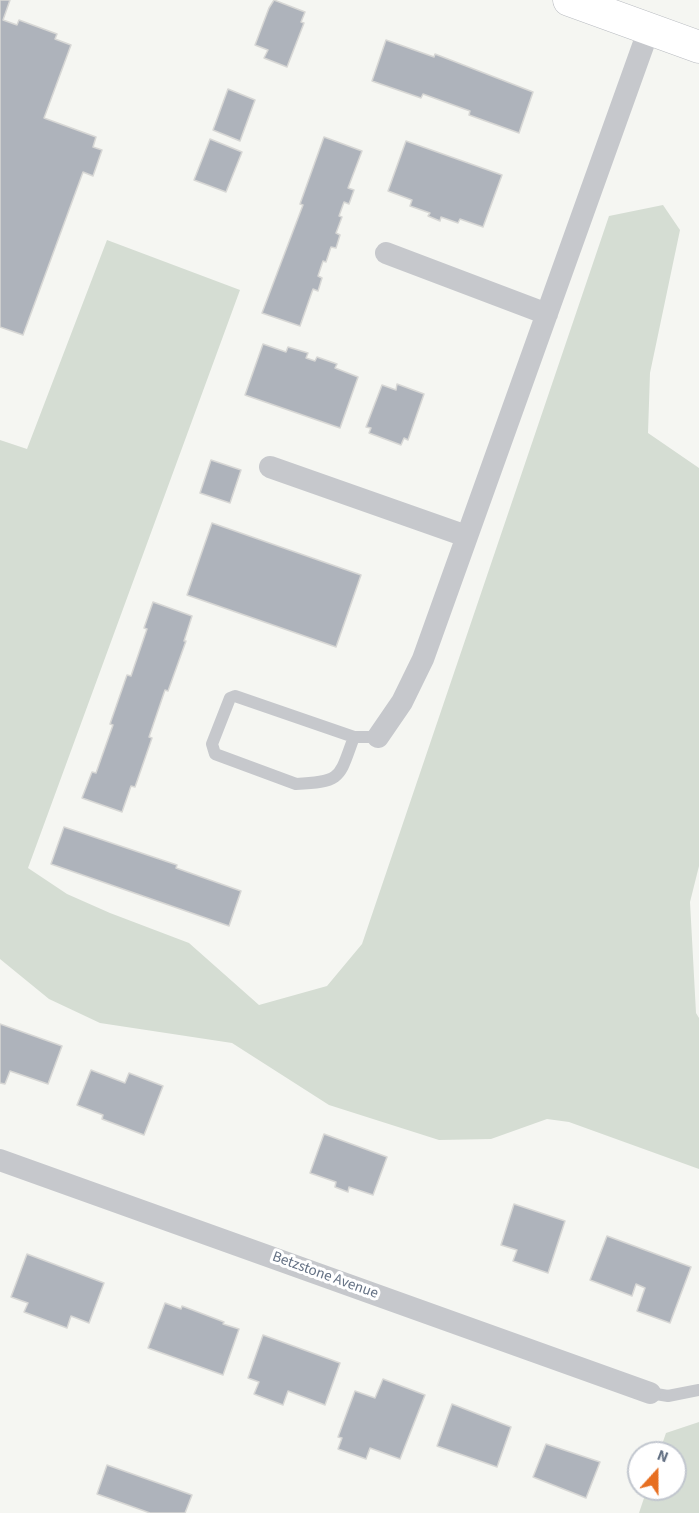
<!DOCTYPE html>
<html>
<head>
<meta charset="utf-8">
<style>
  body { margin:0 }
  #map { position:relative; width:699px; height:1513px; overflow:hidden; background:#f5f6f2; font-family:"Source Sans 3",sans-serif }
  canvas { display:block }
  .north { position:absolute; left:627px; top:1441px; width:60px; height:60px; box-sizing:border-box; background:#fff; border:2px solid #c1c6ce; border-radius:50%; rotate:21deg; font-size:16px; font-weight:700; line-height:24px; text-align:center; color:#647184 }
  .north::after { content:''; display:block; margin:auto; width:21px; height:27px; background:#e76f21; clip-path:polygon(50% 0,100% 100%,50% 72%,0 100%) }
</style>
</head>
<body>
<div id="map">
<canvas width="699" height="1513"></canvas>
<div class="north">N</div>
</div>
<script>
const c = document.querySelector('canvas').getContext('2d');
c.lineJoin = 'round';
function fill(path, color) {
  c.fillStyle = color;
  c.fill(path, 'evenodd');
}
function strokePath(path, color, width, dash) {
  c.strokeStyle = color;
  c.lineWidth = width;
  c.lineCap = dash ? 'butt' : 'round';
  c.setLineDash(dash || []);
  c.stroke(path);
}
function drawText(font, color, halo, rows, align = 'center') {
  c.font = font + ' "Source Sans 3",sans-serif';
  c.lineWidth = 6;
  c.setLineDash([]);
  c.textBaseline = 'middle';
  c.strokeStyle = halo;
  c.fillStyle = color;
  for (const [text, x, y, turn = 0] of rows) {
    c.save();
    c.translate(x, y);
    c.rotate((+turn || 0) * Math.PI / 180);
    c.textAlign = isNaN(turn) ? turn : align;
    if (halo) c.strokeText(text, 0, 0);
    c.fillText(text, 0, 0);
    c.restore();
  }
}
fill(new Path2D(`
  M663,205L680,230L650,373L648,433L699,468V866L690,902L696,1013L699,1018V1169L569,1122L547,1119L491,1139L439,1140L329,1105L232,1043L100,1023L49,999L0,959V440L27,449L107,240L240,290L28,868L67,894L110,913L189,943L259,1005L327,986L362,944L609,216Z
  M699,1422V1513H639L647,1489H675V1453H659L666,1433Z`), '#d5ddd3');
const building = new Path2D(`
  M0,0H10L3,20L17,25L19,20L57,34L55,39L71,45L44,118L96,137L93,147L102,150L93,176L83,172L23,335L0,327Z
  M274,0L305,12L301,22L304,23L287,67L264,58L268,50L255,45L269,8Z
  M386,40L434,57L435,54L533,92L519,133L469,115L470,111L423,94L421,98L372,81Z
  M228,89L255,100L240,141L213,130Z
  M324,137L362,151L348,188L354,190L349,204L344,202L339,216L342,217L336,233L340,235L336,248L331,247L326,262L323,261L318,276L322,278L318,291L313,289L300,326L262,313L303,205L300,204Z
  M210,139L242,152L226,192L194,180Z
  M406,141L502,175L483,227L460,219L458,223L441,217L440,221L428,216L430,213L410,206L412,200L388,191Z
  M263,344L286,352L288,347L308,353L306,358L315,361L317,357L337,364L335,368L358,377L340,428L245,395Z
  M397,384L424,394L408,440L404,438L401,445L369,433L371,428L366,427L382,385L396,390Z
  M211,460L241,470L230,503L200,493Z
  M212,523L361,575L336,647L187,595Z
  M153,602L192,616L184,641H186L168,691L165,690L149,737L152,738L135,787L131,786L122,812L82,798L92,772L96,773L113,725L110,724L127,675L131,676L147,629L144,628Z
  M64,827L177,865L176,868L241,891L229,926L51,864Z
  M0,1024L62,1046L48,1084L10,1071L5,1084L0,1083Z
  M91,1070L125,1083L129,1073L163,1086L144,1135L102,1119L103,1115L77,1105Z
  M324,1134L387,1157L373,1195L349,1187L348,1192L335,1187L336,1182L310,1173Z
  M514,1204L565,1221L548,1273L513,1261L517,1250L501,1245Z
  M607,1236L691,1267L670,1323L637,1311L645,1288L636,1284L632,1296L590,1280Z
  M27,1254L104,1283L89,1323L71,1316L67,1328L24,1312L28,1303L11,1297Z
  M165,1303L181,1309L182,1306L224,1322L223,1324L239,1329L223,1375L148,1348Z
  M263,1335L340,1363L325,1405L288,1391L283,1405L254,1394L259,1382L248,1378Z
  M383,1379L425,1395L400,1459L370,1448L366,1459L338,1449L342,1438L338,1437L355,1391L375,1398Z
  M452,1404L511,1427L497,1467L437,1446Z
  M546,1444L600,1462L586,1498L533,1477Z
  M107,1465L192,1495L185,1513H150L97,1494Z`);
fill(building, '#aeb3bb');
strokePath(building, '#d7d7d5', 1.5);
const secondary = new Path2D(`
  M569,0L699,47`);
strokePath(secondary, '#b8bbc0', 33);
strokePath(new Path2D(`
  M354,737C339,777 343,782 296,784L215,754L212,744L230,698L235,696L354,737H378
  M650,1393L668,1396L699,1390`), '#c6c8cc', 12);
strokePath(new Path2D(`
  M386,253L547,314
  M270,467L466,536
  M378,737L402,702L423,659L649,29
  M0,1160L650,1393`), '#c6c8cc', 22);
strokePath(secondary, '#fff', 32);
drawText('15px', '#647184', '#fff', [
  ["Betzstone Avenue",325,1276,20]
]);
</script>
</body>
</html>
